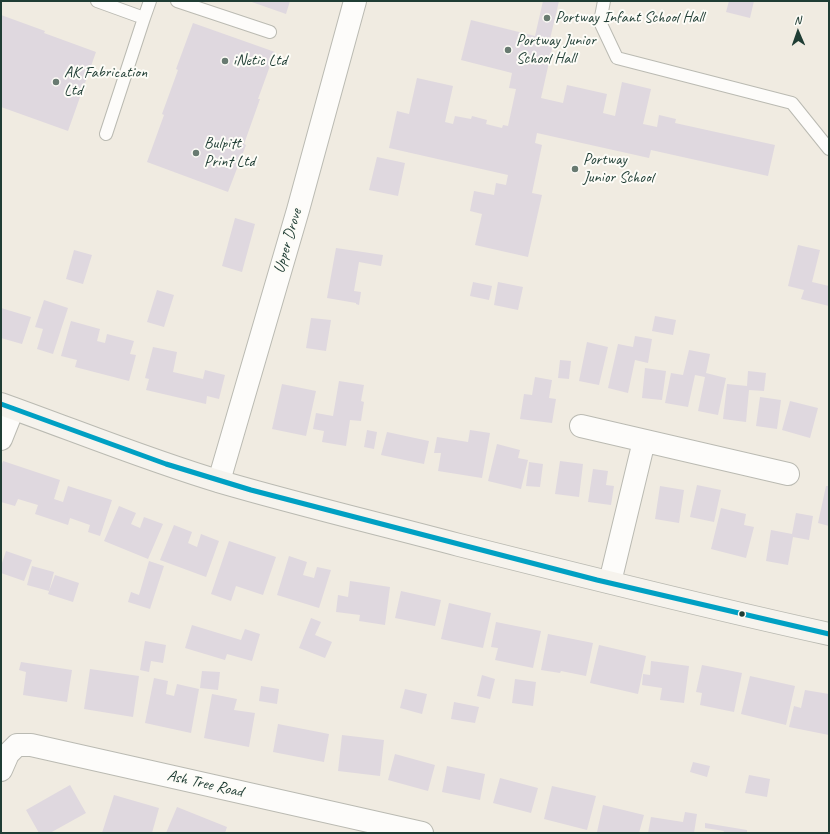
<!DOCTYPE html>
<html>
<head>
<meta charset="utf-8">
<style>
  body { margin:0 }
  #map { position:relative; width:830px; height:834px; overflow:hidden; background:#f0ebe1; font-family:Caveat,sans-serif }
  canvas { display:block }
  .frame { position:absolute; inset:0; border:2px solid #1f3d34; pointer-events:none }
  .north { position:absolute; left:778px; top:12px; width:40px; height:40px; -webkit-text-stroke:3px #fdfcf7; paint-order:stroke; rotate:358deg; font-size:11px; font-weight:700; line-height:16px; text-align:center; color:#1f3d34 }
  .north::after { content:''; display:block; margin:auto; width:14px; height:18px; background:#1f3d34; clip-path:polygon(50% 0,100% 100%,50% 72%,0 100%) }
</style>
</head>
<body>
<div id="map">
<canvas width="830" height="834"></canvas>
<div class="frame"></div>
<div class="north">N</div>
</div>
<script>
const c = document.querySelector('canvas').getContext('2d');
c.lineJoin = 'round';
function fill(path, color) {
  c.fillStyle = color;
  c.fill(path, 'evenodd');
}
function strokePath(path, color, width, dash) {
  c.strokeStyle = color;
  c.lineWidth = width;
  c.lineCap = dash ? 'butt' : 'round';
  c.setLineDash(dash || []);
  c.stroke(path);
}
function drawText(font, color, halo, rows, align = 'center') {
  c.font = font + ' Caveat,sans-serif';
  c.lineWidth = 4;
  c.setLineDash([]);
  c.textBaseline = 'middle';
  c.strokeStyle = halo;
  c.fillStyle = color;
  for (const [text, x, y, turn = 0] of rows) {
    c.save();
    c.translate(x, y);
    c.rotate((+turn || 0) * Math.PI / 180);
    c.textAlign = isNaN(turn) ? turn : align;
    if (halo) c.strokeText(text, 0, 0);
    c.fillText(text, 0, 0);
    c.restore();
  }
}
fill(new Path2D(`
  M249,1H290L286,14Z
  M543,1H559L550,39L554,40L541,98L563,103L567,85L607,94L603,113L615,116L622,82L651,89L643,124L657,127L659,115L676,119L675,123L775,145L768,176L651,150L649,158L537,133L535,143L542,145L532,193L542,195L528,257L475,245L482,214L470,211L474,191L494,195L496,183L506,185L508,175L389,148L397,111L409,114L417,78L453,86L445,122L453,124L455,116L471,119L472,116L487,120L486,124L502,128L503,125L508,126L516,89L509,88L512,73L461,60L471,20L535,36Z
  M729,1H754L750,18L726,12Z
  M1,15L45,31L44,33L96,52L68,131L1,107Z
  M193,23L275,52L258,99H260L244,144L246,145L228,192L147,162L164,115L162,114L178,70L176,69Z
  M377,157L405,163L398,196L369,190Z
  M235,218L255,224L242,272L222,266Z
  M798,245L820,250L812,282L829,286V306L801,299L804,290L788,286Z
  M336,248L383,255L381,266L359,262L354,291L361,292L359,305L356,304V303L327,298Z
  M74,250L92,255L83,284L66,279Z
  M473,282L492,286L489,300L470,296Z
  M498,282L523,287L518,310L494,305Z
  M157,290L174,295L164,327L147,322Z
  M44,300L68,308L53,354L37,349L43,329L35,327Z
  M1,308L31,317L22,344L1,338Z
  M655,316L676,320L673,335L652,331Z
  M311,318L331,320L326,351L306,348Z
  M71,321L100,329L97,341L105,343L107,334L134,341L130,354L136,355L129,381L75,367L77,360L61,356Z
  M635,336L652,339L648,363L635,360L628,393L608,388L618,344L633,347Z
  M587,342L608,347L599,385L579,381Z
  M153,347L177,352L173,372L203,379L205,370L225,375L219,399L207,396L206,404L146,390L149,379L145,378Z
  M689,350L710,354L706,373L726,378L718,415L698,411L705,377L695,375L688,407L665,403L671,373L683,375Z
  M560,360L571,361L569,379L558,378Z
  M645,368L666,371L662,400L642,398Z
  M748,371L766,373L764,391L749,390L746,422L723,419L727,384L747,386Z
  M535,377L552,380L549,398L556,399L552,423L520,419L524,394L532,395Z
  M339,381L364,385L361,401L364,402L361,421L350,420L346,446L322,442L324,431L313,429L316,413L333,416Z
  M282,384L316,391L306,436L272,429Z
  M760,397L781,400L777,429L756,426Z
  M790,401L818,408L810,438L782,430Z
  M367,430L377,432L374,449L364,447Z
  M470,430L490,433L482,478L438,471L441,453H434L437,437L468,442Z
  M387,432L429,441L424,464L381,455Z
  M497,444L520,450L518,458L528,460L521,489L488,481Z
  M3,461L60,480L54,499L63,502L68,486L112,500L100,536L88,532L90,525L70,518L68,525L35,514L38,505L18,499L15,506L1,502V466Z
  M560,461L583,464L579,497L555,494Z
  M529,462L543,464L540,487L526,486Z
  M593,469L608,471L606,485L614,486L611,505L588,502Z
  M697,485L721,490L714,522L690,517Z
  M660,486L684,490L679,523L655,519Z
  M826,486H829V526L818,523Z
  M119,506L136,513L131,524L140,528L144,517L163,524L148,559L104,541Z
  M721,508L746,514L744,525L754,527L746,558L711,549Z
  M796,513L813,516L809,540L793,537L788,565L766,561L771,530L792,534Z
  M174,525L192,532L188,543L197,547L201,534L219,541L206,577L160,560Z
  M229,541L276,557L263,595L236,586L231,601L211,594Z
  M6,551L32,560L24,581L1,573V566Z
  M289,556L307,562L303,575L314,578L317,567L331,570L319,608L277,595Z
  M149,561L164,566L150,609L128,602L131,592L139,595Z
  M32,566L54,572L49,591L27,585Z
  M55,575L79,583L73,602L48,594Z
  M350,581L390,587L385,625L359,621L360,615L336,612L338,595L348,597Z
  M401,591L441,600L435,626L395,618Z
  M449,603L491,613L483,648L441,639Z
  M311,618L321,622L315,635L332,642L325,658L299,648Z
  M496,622L541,631L533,668L495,660L498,648L491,647Z
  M192,625L241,640L245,629L260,634L252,661L227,654L225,660L185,648Z
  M548,634L593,643L586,676L561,671L560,673L541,670Z
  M145,641L166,645L163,663L151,661L149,672L140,670Z
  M599,645L646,656L638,694L590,683Z
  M651,661L689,666L684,703L660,700L662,688L642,685L643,674L650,675Z
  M21,662L72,670L67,702L23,695L26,672L19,670Z
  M702,665L742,673L734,712L700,705L702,693L696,692Z
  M90,669L139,676L133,717L84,709Z
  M202,671L220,672L218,690L200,688Z
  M482,675L495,679L490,699L477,696Z
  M750,676L795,686L786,725L741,714Z
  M154,678L168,681L166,694L174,696L177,684L199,689L191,733L145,723Z
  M515,679L536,682L533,706L512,703Z
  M261,686L279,689L277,704L259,701Z
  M405,689L427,694L422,714L400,708Z
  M805,690L829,694V735L789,727L794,706L801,708Z
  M212,694L237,699L234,710L255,713L249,747L204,738Z
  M454,702L479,707L475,723L451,719Z
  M278,724L329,734L324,762L273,752Z
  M342,735L384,740L380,776L338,771Z
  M395,754L435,765L428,791L388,780Z
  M693,762L710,766L707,777L690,772Z
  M447,766L485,774L480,800L442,792Z
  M749,775L770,779L767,797L745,793Z
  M500,778L538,788L531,813L493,803Z
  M70,785L86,813L50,833H39L26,810Z
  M552,786L596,796L587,830L544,819Z
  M114,795L159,808L152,833H102Z
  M603,805L644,815L639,833L597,832Z
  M177,807L227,827L225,833H166Z
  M685,812L697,814L694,833H648L651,817L683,822Z
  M705,823L747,830V833H723L724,831L705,828Z`), '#dfd8df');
const service = new Path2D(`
  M97,1L144,18L106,134
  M177,1L270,32
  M604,1L600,22L617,58L792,103L829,149
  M144,18L150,1`);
const minor = new Path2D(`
  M581,426L788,474
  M1,439L13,409
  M219,481L298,210L355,1
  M610,582L644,441
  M1,770L8,754L17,745H31L422,833`);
const secondary = new Path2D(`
  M1,404C74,430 147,460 221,482C300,505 380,524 459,545C582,576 705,607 829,634`);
strokePath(service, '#babab2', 14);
strokePath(minor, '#babab2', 24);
strokePath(secondary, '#babab2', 24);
strokePath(service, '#fdfcfa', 12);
strokePath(minor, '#fdfcfa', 22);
strokePath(secondary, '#f6f3ed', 22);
strokePath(new Path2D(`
  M1,404L166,464L251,490L597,580L829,634`), '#00a0c3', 5);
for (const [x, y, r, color] of [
  [547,18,4,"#687a71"],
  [508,50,4,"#687a71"],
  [225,61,4,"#687a71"],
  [56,82,4,"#687a71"],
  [196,153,4,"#687a71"],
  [575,169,4,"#687a71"],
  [742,614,3.5,"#1f3d34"]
]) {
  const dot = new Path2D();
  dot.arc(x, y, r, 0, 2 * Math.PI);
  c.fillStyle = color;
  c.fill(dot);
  strokePath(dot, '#fdfcf7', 1.5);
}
drawText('16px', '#1f3d34', '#fdfcf7', [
  ["Portway Infant School Hall",555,18],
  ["Portway Junior",516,41],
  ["School Hall",516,59],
  ["iNetic Ltd",233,61],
  ["AK Fabrication",64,73],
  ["Ltd",64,91],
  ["Bulpitt",204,144],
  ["Print Ltd",204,162],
  ["Portway",583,160],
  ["Junior School",583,178]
], 'left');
drawText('16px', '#1f3d34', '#fdfcf7', [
  ["Upper Drove",288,241,-74],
  ["Ash Tree Road",205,784,13]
]);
</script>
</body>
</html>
